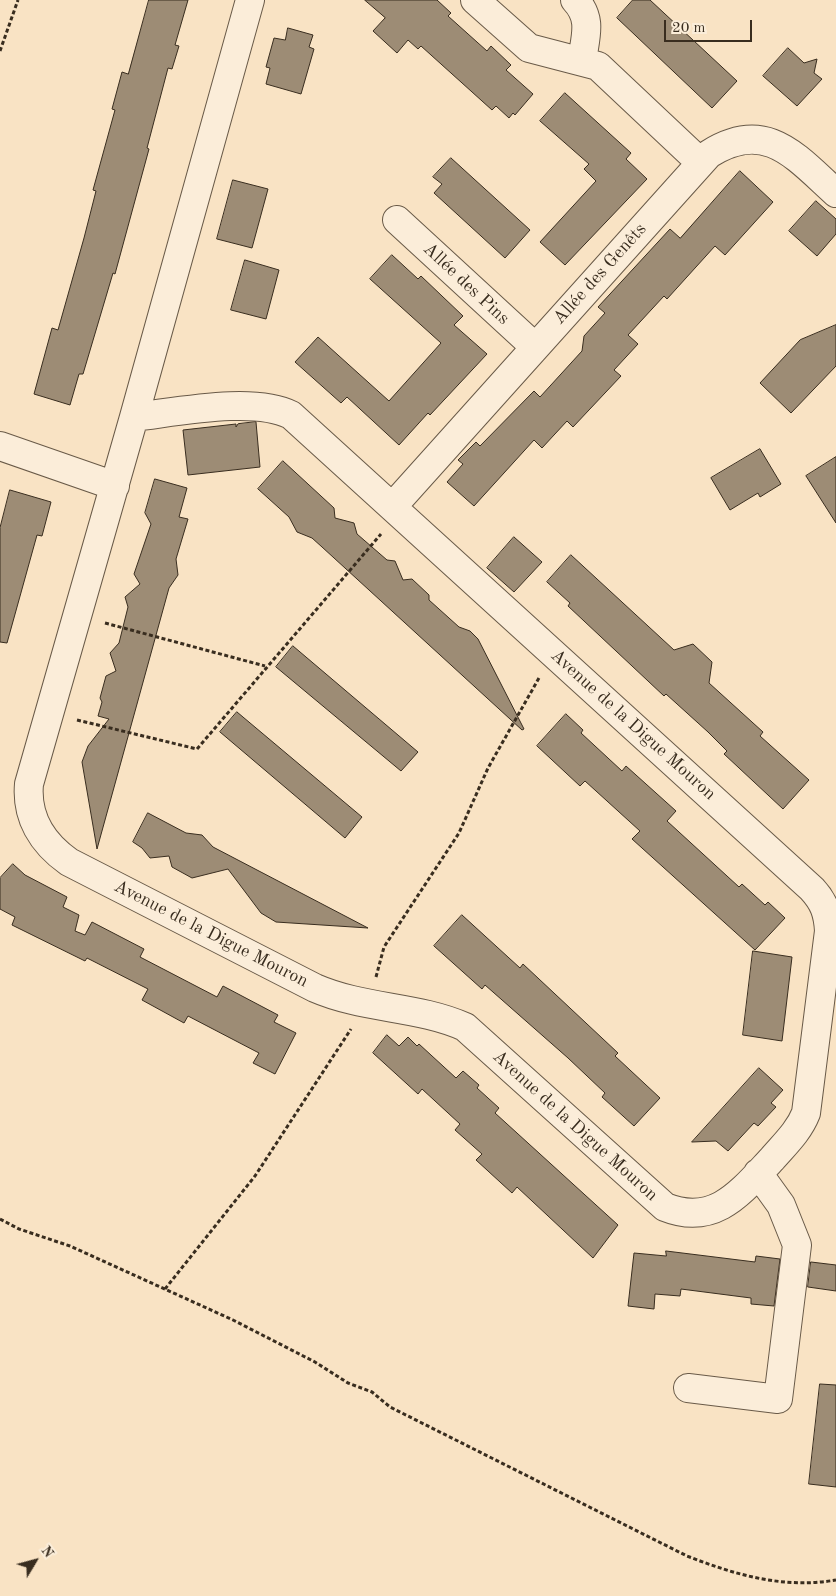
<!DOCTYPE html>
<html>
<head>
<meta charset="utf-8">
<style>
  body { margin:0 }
  #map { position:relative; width:836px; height:1596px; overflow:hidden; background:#f9e3c4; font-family:"Old Standard TT",serif }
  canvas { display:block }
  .north { position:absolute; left:10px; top:1536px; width:50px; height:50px; -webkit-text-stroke:4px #fbedd9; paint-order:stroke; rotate:53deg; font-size:14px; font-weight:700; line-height:20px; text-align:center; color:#392d1f }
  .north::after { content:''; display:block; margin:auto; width:18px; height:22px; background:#392d1f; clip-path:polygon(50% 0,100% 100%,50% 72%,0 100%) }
  .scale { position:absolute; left:664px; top:20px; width:88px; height:22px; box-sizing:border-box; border:2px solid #392d1f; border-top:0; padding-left:6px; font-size:15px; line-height:18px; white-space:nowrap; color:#392d1f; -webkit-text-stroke:4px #fbedd9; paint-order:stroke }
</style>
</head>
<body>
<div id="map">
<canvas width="836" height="1596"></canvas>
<div class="north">N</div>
<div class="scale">20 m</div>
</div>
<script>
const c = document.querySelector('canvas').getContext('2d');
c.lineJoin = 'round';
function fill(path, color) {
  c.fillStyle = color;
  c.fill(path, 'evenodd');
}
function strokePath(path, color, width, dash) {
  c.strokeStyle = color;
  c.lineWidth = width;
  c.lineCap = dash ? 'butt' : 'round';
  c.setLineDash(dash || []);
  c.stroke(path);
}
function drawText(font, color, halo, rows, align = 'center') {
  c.font = font + ' "Old Standard TT",serif';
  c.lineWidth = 4;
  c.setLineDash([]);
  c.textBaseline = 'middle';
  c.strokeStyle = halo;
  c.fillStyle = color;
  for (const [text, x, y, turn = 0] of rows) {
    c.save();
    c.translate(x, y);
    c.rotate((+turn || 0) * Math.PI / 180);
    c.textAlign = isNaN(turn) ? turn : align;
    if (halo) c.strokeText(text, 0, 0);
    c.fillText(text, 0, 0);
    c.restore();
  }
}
const building = new Path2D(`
  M149,0H188L175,45L179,46L172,69L168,68L147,148L149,149L115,274L113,273L83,374H79L70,405L34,394L52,328L58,330L84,238L96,191L93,190L115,110L112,109L122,72L128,74Z
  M365,0H437L451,13L448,16L487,51L491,46L511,65L506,70L533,94L515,115L513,113L509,118L496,106L492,110L421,46L418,49L408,40L397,53L373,31L385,18Z
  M633,0H650L737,81L712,108L617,18Z
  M288,28L313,35L309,47L314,49L301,94L266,84L270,68L266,67L274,38L285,40Z
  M788,48L804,63L817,59L814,73L822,79L797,106L763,76Z
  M565,93L631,153L626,159L647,179L565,265L540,242L596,181L584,169L589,164L540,121Z
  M451,158L530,230L505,258L434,193L442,184L433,177Z
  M740,171L773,202L725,255L715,246L667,299L664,296L628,335L638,344L614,370L621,376L573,427L567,421L542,448L534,440L474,506L447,482L463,464L458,460L476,442L480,446L534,391L540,397L582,351L584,336L605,313L598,307L670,229L680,238Z
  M233,180L268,189L252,248L217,239Z
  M816,201L836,219V234L817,256L789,231Z
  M392,255L418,279L421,276L463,316L454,325L487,354L430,415L428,413L399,445L347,397L341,403L295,362L318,337L389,401L441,343L370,279Z
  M245,260L279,270L266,319L231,310Z
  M836,325V366L791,413L760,383L800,340Z
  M256,422L260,467L188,475L183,430L236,424V427L238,424Z
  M760,449L781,484L760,497L758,493L730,510L711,478Z
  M836,457V523L806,476Z
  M283,461L334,508L335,518L354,523L357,534L387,560L395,561L403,580L412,579L429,595V600L459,627L470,631L478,639L524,729L522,730L322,547L312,538L297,532L289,517L258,489Z
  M155,479L187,488L179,517L188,519L176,559L178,575L169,588L97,849L82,762L88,746L109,719L98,716L102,702L100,698L106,676L116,671L110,653L119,643L128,607L125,597L140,584L134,574L151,524L145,513Z
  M10,490L51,502L42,536L37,535L7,643L0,642V528Z
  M514,537L542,562L514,592L487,568Z
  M571,555L674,650L693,644L712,662L709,683L763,732L760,736L809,780L783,809L724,754L727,751L708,732L666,694L664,696L568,606L570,603L547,582Z
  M293,646L418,752L401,771L276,667Z
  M237,712L362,817L345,838L220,732Z
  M566,714L583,730L581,733L622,771L626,766L676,811L667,821L739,887L742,884L765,905L768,902L785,918L755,950L632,839L640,831L585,781L580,786L537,746Z
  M148,813L186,833L202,835L213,847L368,928L276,922L261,913L228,869L192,878L172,867L169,856L150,858L142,848L133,842Z
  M13,864L25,875L67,897L63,907L79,915L75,931L85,935L92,922L144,949L140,957L217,997L223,986L278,1015L274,1022L296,1033L275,1074L253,1063L259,1053L188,1016L184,1023L142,1000L148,989L87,958L85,961L12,925L15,917L0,909V878Z
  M462,915L520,968L523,964L618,1053L615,1056L660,1098L634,1126L602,1097L605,1093L568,1058L485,985L482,989L434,946Z
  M753,951L792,957L782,1041L743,1035Z
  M387,1035L399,1046L408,1037L417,1046L419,1044L456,1078L463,1071L479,1085L477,1088L499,1108L495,1113L618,1225L593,1258L517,1187L512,1193L476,1160L482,1154L455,1130L460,1124L422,1089L418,1094L373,1053Z
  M759,1068L783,1090L771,1103L776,1107L758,1126L754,1123L728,1151L716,1141L692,1142Z
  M666,1251L755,1262L756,1256L780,1259L774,1306L751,1304V1298L681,1289L680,1296L655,1294L654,1309L628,1306L634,1253L666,1256Z
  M811,1262L836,1265V1291L808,1287Z
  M820,1384L836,1385V1487L809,1484Z`);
fill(building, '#9d8c75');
strokePath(building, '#392d1f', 1);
const minor = new Path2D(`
  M475,0L529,48L598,66L700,162
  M575,0C593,19 585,37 582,61
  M397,220L535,347
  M134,417C177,412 254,396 291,415L812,889C824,902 828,913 829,931L806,1113C799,1131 785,1144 772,1159C741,1192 715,1227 665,1207L465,1027C418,1006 363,1009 315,988L69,862C42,843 26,817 29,784L134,417L250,0
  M0,446L115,486
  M393,506L709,154C766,118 795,156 836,193
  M688,1388L778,1399L797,1245L781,1205L758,1173`);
strokePath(minor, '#695a48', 30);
strokePath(new Path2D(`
  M0,51L18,0
  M105,623L265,666
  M77,720L197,749L381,534
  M376,977L384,947L459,833L488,768L539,678
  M0,1219L19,1229L70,1246L233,1320L315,1362L348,1383L372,1392L390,1407L687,1556C736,1575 783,1589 836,1580
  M165,1289L255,1176L351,1029`), '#392d1f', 3, [4, 2.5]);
strokePath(minor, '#fbedd9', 28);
drawText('18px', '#392d1f', '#fbedd9', [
  ["Allée des Genêts",600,274,-48],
  ["Allée des Pins",466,284,43],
  ["Avenue de la Digue Mouron",633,725,42],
  ["Avenue de la Digue Mouron",211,934,27],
  ["Avenue de la Digue Mouron",575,1126,42]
]);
</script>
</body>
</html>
